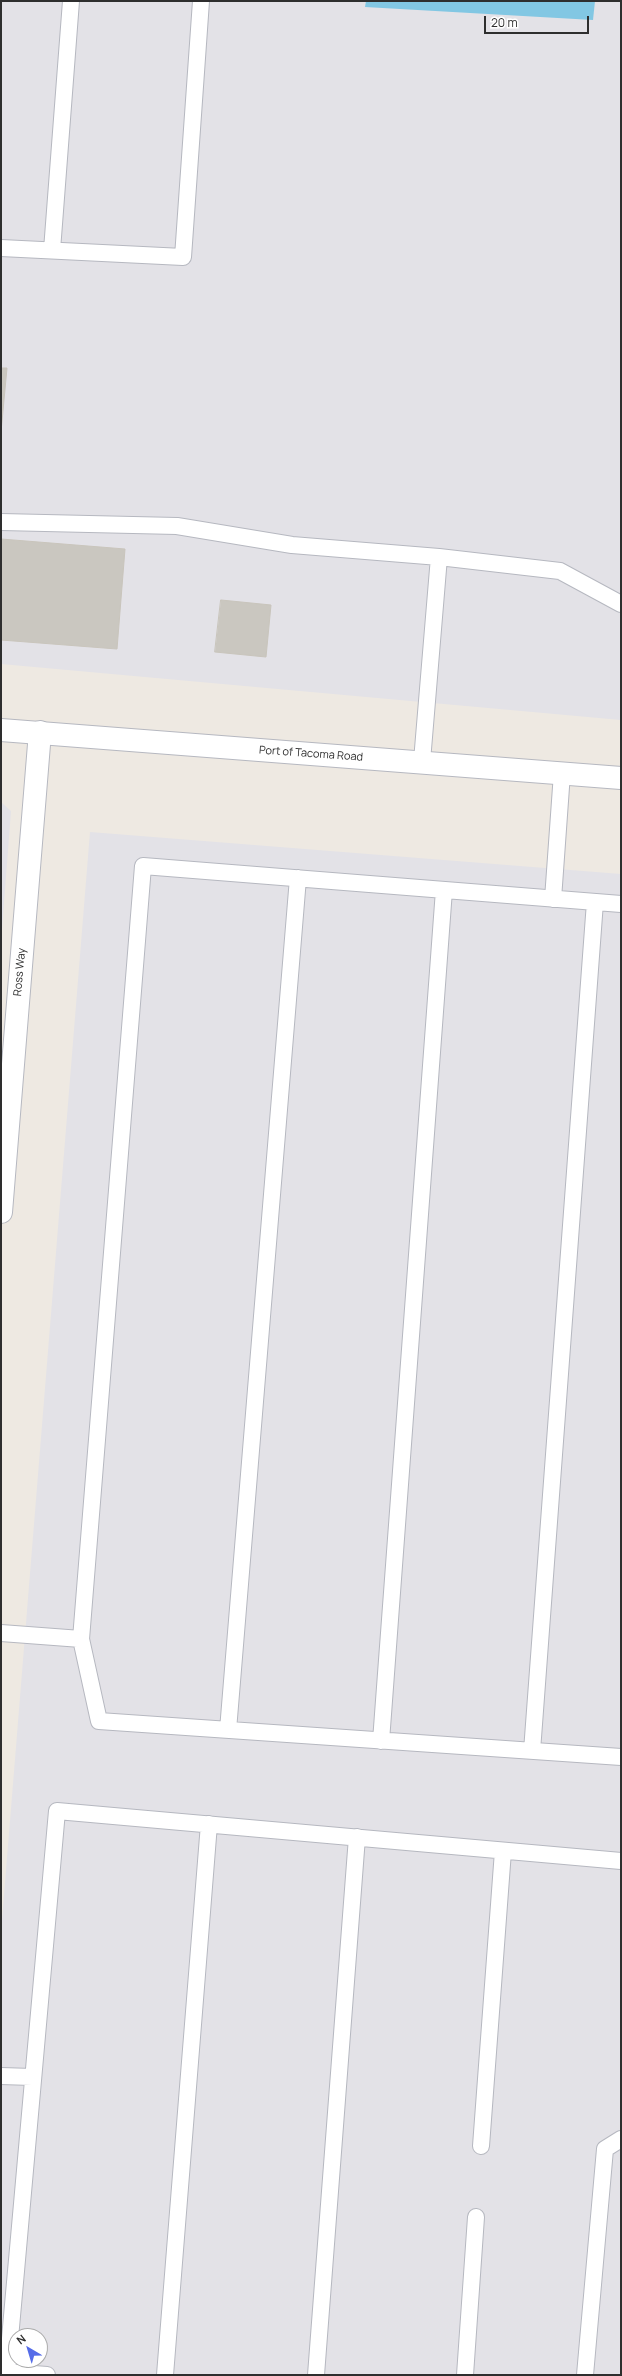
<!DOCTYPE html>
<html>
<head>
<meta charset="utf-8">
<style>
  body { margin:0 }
  #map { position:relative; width:622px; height:2376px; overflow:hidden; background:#eee9e2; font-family:Manrope,sans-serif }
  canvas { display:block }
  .frame { position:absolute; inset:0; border:2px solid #2e2e2e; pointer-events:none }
  .north { position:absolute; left:8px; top:2328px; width:40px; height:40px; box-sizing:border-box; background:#fff; border:1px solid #ababab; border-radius:50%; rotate:322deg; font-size:11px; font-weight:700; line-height:16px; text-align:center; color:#2e2e2e }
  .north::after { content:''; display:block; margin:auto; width:14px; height:18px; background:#556ce8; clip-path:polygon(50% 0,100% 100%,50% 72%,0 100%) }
  .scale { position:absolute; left:484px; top:16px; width:105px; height:18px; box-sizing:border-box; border:2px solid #2e2e2e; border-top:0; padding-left:5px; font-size:12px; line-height:14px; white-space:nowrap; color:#2e2e2e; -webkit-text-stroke:3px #fff; paint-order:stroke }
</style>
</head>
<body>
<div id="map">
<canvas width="622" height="2376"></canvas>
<div class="frame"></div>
<div class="north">N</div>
<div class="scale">20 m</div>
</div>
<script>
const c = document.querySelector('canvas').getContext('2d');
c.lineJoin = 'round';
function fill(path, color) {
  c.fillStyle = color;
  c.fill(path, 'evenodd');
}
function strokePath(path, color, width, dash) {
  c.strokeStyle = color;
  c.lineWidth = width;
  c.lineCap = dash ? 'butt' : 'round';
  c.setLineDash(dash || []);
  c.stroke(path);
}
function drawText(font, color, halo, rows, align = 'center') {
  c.font = font + ' Manrope,sans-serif';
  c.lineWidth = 3;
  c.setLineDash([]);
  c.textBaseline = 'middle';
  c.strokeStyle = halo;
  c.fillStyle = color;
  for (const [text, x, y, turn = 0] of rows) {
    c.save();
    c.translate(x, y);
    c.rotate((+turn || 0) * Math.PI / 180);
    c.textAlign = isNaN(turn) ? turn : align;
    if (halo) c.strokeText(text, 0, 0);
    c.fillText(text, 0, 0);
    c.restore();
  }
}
fill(new Path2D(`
  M1,1H621V720L1,664Z
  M1,802L11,811L1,942Z
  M90,832L621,874V2375H1V1932ZM16,2336H40V2360H16Z`), '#e3e2e7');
fill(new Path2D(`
  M366,1H595L593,20L365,7Z`), '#82c7e3');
const building = new Path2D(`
  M1,368H7L1,432Z
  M1,539L125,549L117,649L1,640Z
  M221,600L271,605L266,657L215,652Z`);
fill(building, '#cac7c0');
strokePath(building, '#c9c5bc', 1);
const lane = new Path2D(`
  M1,248L183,257L201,1
  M52,250L71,1
  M1,522L177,526L292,545L439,557L560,571L621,604
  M422,761L439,557
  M553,899L562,773
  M621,904L143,866L81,1639L99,1721L621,1757
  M1,1633L81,1639
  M228,1730L298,878
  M381,1741L444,890
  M532,1751L595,902
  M1,2076L32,2077
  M481,2146L503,1851
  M47,2375L7,2372L57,1811L621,1861
  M165,2375L209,1824
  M316,2375L357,1837
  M465,2375L476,2217
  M585,2375L605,2149L621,2139`);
const street = new Path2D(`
  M1,1212L40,732`);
const secondary = new Path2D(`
  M1,730L621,778`);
strokePath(lane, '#b6b8c0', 18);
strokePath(street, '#b6b8c0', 24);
strokePath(secondary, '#b6b8c0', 24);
strokePath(lane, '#fff', 16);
strokePath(street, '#fff', 22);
strokePath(secondary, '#fff', 22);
drawText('11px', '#2e2e2e', '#fff', [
  ["Port of Tacoma Road",311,754,4],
  ["Ross Way",20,972,-85]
]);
</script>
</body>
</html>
